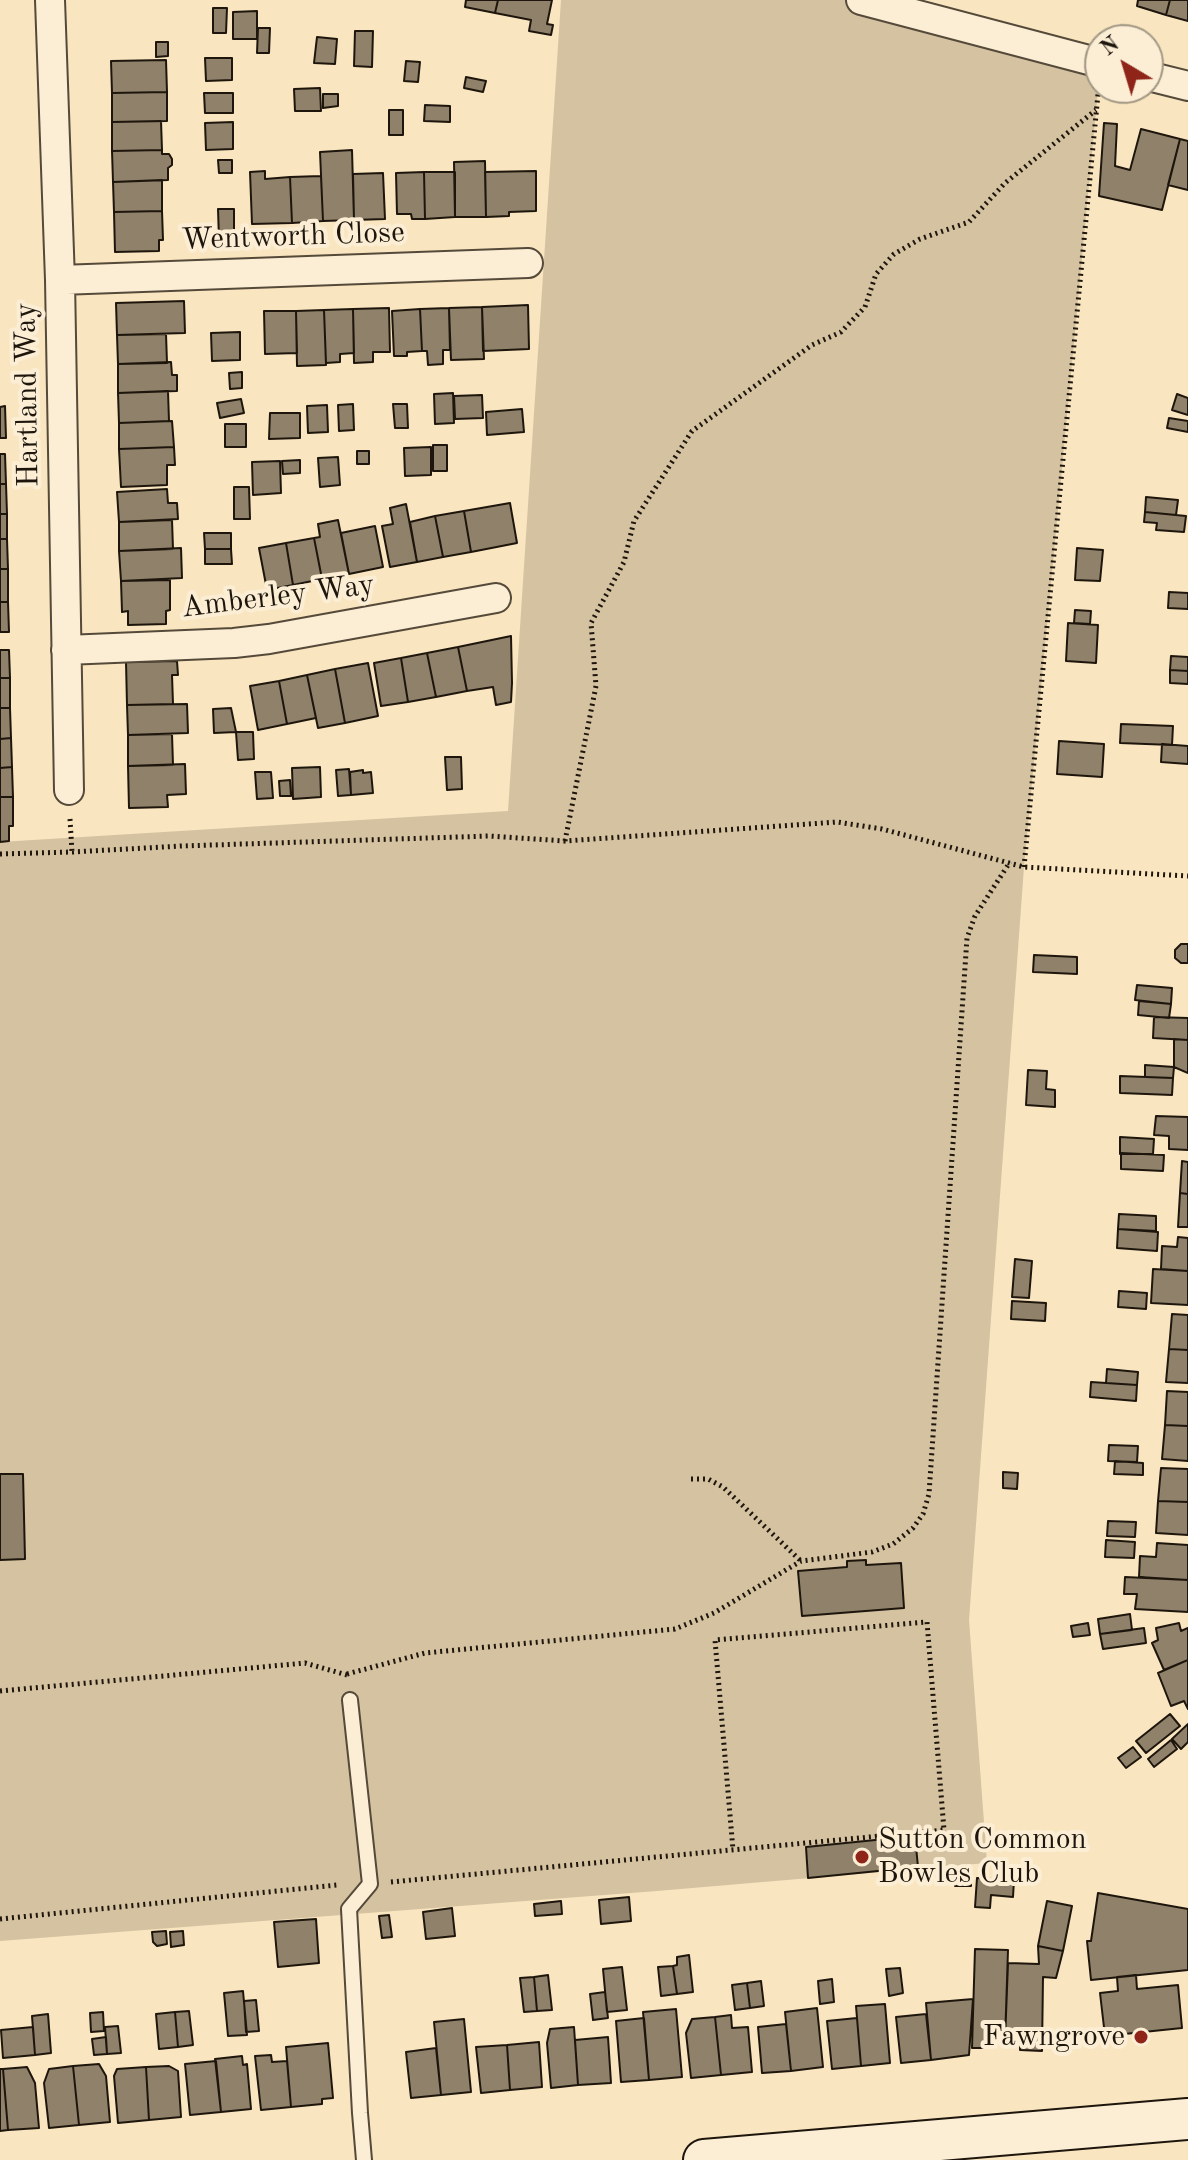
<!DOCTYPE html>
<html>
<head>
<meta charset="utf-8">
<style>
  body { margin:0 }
  #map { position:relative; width:1188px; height:2160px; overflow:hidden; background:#f9e5bf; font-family:"Old Standard TT",serif }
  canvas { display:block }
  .north { position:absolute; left:1084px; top:24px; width:80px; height:80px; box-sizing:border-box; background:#fbeed5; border:2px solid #a39885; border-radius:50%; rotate:322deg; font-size:22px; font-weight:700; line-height:32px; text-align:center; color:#1e160d }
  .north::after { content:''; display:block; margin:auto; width:28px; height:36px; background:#8f2418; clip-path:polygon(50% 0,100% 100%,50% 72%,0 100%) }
</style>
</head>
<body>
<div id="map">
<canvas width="1188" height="2160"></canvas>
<div class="north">N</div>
</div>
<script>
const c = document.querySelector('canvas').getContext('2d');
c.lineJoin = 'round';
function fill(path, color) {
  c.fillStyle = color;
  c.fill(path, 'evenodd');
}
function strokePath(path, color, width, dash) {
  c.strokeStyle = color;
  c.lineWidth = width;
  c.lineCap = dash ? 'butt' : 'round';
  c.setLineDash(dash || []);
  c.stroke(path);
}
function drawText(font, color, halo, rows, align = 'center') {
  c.font = font + ' "Old Standard TT",serif';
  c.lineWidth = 8;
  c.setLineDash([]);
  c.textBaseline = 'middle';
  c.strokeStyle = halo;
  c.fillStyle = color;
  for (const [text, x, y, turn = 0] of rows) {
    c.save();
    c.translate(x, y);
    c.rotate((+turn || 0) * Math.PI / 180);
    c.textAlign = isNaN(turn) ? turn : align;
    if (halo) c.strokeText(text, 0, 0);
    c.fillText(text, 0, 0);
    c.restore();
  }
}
fill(new Path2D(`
  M561,0H861L1100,69L1024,867L969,1620L987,1863L657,1891L0,1941V842L508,811Z`), '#d4c2a1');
const building = new Path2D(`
  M466,0H498L495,13L465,7Z
  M498,0H552L547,24L553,25L551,35L529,31L531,20L495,13Z
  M1138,0H1170L1166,15L1137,6Z
  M1170,0H1188V21L1166,15Z
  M213,8H227L226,33H213Z
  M257,11V39H233V12Z
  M258,28H270L269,53H257Z
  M355,31H373L372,67L354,66Z
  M317,37L337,39L335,64L314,63Z
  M156,42H168V56L156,57Z
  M205,58H232V80L206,81Z
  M166,60L167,92L112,93L111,61Z
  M406,61L420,62L418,82L404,81Z
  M466,77L486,81L483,92L464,88Z
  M320,88L321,111H295L294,89Z
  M167,92V121L112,122V93Z
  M204,93H233V113H205Z
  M323,94H338V106L323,108Z
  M425,105L450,106V122L424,121Z
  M389,110H403V135H389Z
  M161,121L162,150L112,151V122Z
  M233,122V149L206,150L205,123Z
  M1104,123L1117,124L1115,166L1130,170L1141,129L1180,139L1162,210L1099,196Z
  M1180,139L1188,141V190L1168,185Z
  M162,150V154H169L172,159V165L168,168V180L113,182L112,151Z
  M352,150L354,220L323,221L320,152Z
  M218,160H232V173H219Z
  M485,161L486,217H455L454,162Z
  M265,171V179L290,177L292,223L252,224L250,172Z
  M536,171V211L509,212V216L486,217L485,172Z
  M424,172L425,219H412L411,214H397L396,173Z
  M424,172H455V217L425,219Z
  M383,173L385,219L354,220L353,174Z
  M321,176L323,221L292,223L290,177Z
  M162,180V211L114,212L113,182Z
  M218,209H234V238L219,239Z
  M162,211L163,240H159V251L115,252L114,212Z
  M184,301L185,333L117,335L116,303Z
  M528,305L529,349L483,351L482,307Z
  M482,307L484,359L451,360L449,308Z
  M389,308L390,352H373V362L354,363L353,309Z
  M449,308L450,350H443V364L428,365L427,351H422L420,309Z
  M353,309L354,353L340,354V362L326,363L324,310Z
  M420,309L422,351L407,352V356H394L392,311Z
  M324,310L326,365L297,366L296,311Z
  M264,311H296L297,353L265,354Z
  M240,332V360L212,361L211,333Z
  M166,334L167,363L118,364L117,335Z
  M171,362L172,375H177V391L118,393V364Z
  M242,372V388L230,389L229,373Z
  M168,391L169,421L119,423L118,393Z
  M453,393L454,423L435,424L434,394Z
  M1177,394L1188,398V415L1172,410Z
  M482,395L483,418L455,419L454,396Z
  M241,399L244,413L220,418L217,403Z
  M353,404L354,430L339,431L338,405Z
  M393,404H407L408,428H395Z
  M327,405L328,432L308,433L307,406Z
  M5,406L6,438H0V407Z
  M522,409L524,432L487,435L486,412Z
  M270,413H300V438L269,439Z
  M1169,418L1188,421V432L1167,428Z
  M172,421L174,447L119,449V423Z
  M225,424H246V447H225Z
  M433,445H447V471H433Z
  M174,447L175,465H167V485L121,487L119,449Z
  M431,447V475L405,476L404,448Z
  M357,451H369V464H357Z
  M0,454H5L6,484H0Z
  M338,457L340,485L320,487L318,458Z
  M300,460V473L283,474L282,461Z
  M280,461L281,493L253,495L252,462Z
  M0,484H6L7,514H0Z
  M234,487H249L250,519H234Z
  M167,489L168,503H177L178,519L119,522L117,492Z
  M1146,497L1178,500L1176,515L1145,512Z
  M510,503L517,543L471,552L464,511Z
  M406,504L417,562L390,567L382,526L393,524L390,508Z
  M464,511L471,552L443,557L435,516Z
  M1145,512L1186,516L1184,532L1156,530L1157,523L1144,522Z
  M0,514H7V539H0Z
  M435,516L443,557L417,562L410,522Z
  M172,520L173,549L119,551V522Z
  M338,520L349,574L322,579L314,538L320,537L318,524Z
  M375,526L383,567L349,574L341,533Z
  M204,533H231V549H205Z
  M314,538L322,579L293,585L286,543Z
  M0,539H7L8,569H0Z
  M286,543L293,585L267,590L259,548Z
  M181,548L182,578L121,581L119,551Z
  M1077,548L1103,550L1100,581L1075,580Z
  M205,549H231L232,564H205Z
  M0,569H8V602H0Z
  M170,580V610L166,611V624L128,625V611L122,612L121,581Z
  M1169,592L1188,593V609L1168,608Z
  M0,602H8L9,632H0Z
  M1075,610L1091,611L1090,624L1074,623Z
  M1068,623L1098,625L1096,663L1066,661Z
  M511,636L512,683L511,702L496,705L493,687L467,691L458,647Z
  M458,647L467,691L436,697L427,653Z
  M0,650H9L10,678H0Z
  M427,653L436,697L408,702L401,658Z
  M1171,656L1188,657V671L1170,670Z
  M401,658L408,702L381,706L374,663Z
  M177,661L178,675H172L173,704L127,705L126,662Z
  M368,663L378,716L345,723L335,669Z
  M335,669L345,723L318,728L307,675Z
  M1170,670L1188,671V684L1170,683Z
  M307,675L316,718L287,724L279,681Z
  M0,678H10V708H0Z
  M279,681L287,724L258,730L250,686Z
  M187,704L188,733L128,735L127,705Z
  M0,708H10L11,738L0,739Z
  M231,708L236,732L214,733L213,709Z
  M1121,724L1173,726L1172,745L1120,743Z
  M236,732H253L254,759L238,760Z
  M172,734L173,765L128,766V735Z
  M11,738L12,767L0,768V739Z
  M1059,741L1104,744L1102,777L1057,774Z
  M1162,744L1188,746V764L1161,762Z
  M445,757H461L462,789L447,790Z
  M185,764L186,794L167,795L168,807L129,808L128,766Z
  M12,767L13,797H0V768Z
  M320,767L321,797L293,799L292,768Z
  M349,769L351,795L338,796L336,770Z
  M363,770V773L371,772L373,793L351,795L350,772Z
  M255,772H271L273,798L257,799Z
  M290,780L291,796H280L279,781Z
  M0,797H13V826H9V841L0,842Z
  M1181,944H1188V963H1181L1175,958V950Z
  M1034,955L1077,957V974L1033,972Z
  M1137,985L1172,988L1171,1004L1135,1000Z
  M1139,1001L1171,1004L1169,1018L1138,1015Z
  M1154,1017L1188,1018V1040L1153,1038Z
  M1174,1039L1188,1040V1073L1174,1067Z
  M1145,1065L1174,1067L1173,1078L1145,1077Z
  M1028,1070L1047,1071L1046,1089L1055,1090V1107L1026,1105Z
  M1120,1076L1173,1078L1172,1095L1120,1093Z
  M1156,1116L1188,1117V1150L1169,1149V1136L1154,1135Z
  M1120,1137L1154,1139L1153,1154H1120Z
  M1121,1153L1164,1155L1163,1171L1121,1169Z
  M1182,1161L1188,1162V1194L1180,1193Z
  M1180,1193L1188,1194V1227H1178Z
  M1119,1214L1156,1216V1231L1118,1229Z
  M1118,1229L1158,1232L1157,1251L1117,1248Z
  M1178,1237L1188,1238V1271L1161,1269L1162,1246L1177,1247Z
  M1015,1259L1032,1261L1029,1298L1012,1297Z
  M1153,1269L1188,1271V1305L1151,1303Z
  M1119,1291L1147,1293L1146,1309L1118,1307Z
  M1012,1301L1046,1303L1045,1321L1011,1319Z
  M1172,1314L1188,1315V1350L1169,1349Z
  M1169,1349L1188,1350V1383L1166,1382Z
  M1107,1369L1138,1372L1137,1385L1106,1383Z
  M1091,1382L1137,1385L1136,1401L1090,1397Z
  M1167,1391L1188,1392V1426L1165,1425Z
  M1165,1425L1188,1426V1461L1162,1459Z
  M1109,1445L1138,1446L1137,1462L1108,1461Z
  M1115,1461L1143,1463V1475L1114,1474Z
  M1161,1468L1188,1469V1502L1158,1501Z
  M1003,1472L1018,1473L1017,1489L1003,1488Z
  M0,1474H23L25,1559L0,1560Z
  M1158,1501L1188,1502V1535L1156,1533Z
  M1108,1521L1136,1522L1135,1537L1107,1536Z
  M1106,1540L1135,1542L1134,1558L1105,1557Z
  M1157,1543L1188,1545V1580L1139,1577L1140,1556L1156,1557Z
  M866,1560V1565L901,1563L904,1608L802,1616L798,1571L847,1567V1561Z
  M1125,1577L1188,1580V1612L1135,1609L1137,1594H1124Z
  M1130,1614L1132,1630L1100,1634L1098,1619Z
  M1088,1623L1090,1635L1073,1637L1071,1626Z
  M1179,1623L1181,1631L1188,1628V1660L1164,1670L1152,1643L1158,1640L1156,1628Z
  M1144,1628L1146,1643L1103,1649L1100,1634Z
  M1188,1660V1709L1184,1701L1171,1706L1158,1673Z
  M1170,1714L1180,1726L1146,1753L1136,1741Z
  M1188,1724V1742L1181,1749L1172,1739Z
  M1171,1740L1177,1749L1154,1767L1148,1759Z
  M1133,1747L1141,1757L1126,1768L1118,1758Z
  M915,1836L918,1867L808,1878L806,1847Z
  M955,1871H971V1886H955Z
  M977,1878L1014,1880L1013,1897L991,1895L990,1908L975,1907Z
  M1098,1893L1188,1909V1970L1091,1980L1087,1941H1091Z
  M629,1897L631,1921L601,1924L599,1900Z
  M561,1901L562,1914L535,1916L534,1904Z
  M1047,1901L1072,1906L1063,1951L1038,1946Z
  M452,1908L455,1936L426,1939L423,1912Z
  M389,1915L392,1937L382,1938L379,1916Z
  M316,1919L319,1963L278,1967L274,1922Z
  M166,1931L167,1944L157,1946L153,1942L152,1932Z
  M183,1931L184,1945L171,1947L170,1932Z
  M1038,1946L1063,1951L1056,1978L1043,1977L1042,2051L1020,2050V2042L1005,2041L1008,1963L1039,1964Z
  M975,1949L1008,1950L1005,2041H994V2048H972Z
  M689,1955L693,1992L677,1994L673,1966L677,1965V1957Z
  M673,1966L677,1994L661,1996L658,1967Z
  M622,1967L627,2010L607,2012L603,1969Z
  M900,1968L903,1993L889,1996L886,1969Z
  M548,1975L552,2010L537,2011L534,1977Z
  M1136,1975L1137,1989L1178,1985L1182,2028L1105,2036L1100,1993L1118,1991L1117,1977Z
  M534,1977L537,2011L524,2012L520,1978Z
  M832,1979L834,2002L820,2004L818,1981Z
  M761,1981L764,2006L750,2008L747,1983Z
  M747,1983L750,2008L735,2010L732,1985Z
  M243,1991L247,2035L228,2036L224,1993Z
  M605,1992L608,2018L593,2020L590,1994Z
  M973,1999L969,2055L931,2060L926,2003Z
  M256,2000L259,2031L246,2032L244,2001Z
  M885,2004L890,2063L861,2066L856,2006Z
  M817,2008L823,2067L791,2071L785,2012Z
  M676,2009L682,2077L649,2080L643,2012Z
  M189,2011L193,2045L178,2047L175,2012Z
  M103,2012L104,2031L91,2032L90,2013Z
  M175,2012L178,2047L159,2049L156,2014Z
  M48,2014L51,2053L35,2055L32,2016Z
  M926,2014L931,2060L901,2063L896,2017Z
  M731,2015L732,2028L748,2027L752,2072L721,2075L715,2017Z
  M715,2017L721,2075L691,2078L686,2033L692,2019Z
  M644,2018L649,2080L621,2082L616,2021Z
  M857,2018L861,2066L832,2069L827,2021Z
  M464,2019L471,2092L441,2095L434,2022Z
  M786,2024L791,2071L762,2073L758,2027Z
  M118,2026L121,2053L107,2054L105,2027Z
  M33,2027L35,2055L3,2058L1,2030Z
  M574,2027L578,2085L551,2088L547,2043L550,2029Z
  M106,2037L107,2054L94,2055L92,2039Z
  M608,2037L611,2083L578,2085L575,2040Z
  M539,2042L542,2087L510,2090L507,2045Z
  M328,2043L333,2098L322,2099V2104L291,2107L286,2047Z
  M507,2045L510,2090L481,2093L476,2047Z
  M436,2048L441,2095L411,2098L406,2052Z
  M271,2055L272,2062L287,2061L291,2107L261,2110L255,2056Z
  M242,2056L243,2065L247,2064L251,2109L221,2112L215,2059Z
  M216,2061L221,2112L190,2115L185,2064Z
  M99,2064L106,2076L110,2122L79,2125L73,2066Z
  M73,2066L79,2125L49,2128L44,2083L49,2069Z
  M169,2066L178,2071L181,2117L149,2120L146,2067Z
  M27,2067L35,2083L39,2128L8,2130L3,2069Z
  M146,2067L149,2120L118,2123L114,2076L117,2069Z
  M0,2069H3L8,2130L0,2131Z`);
fill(building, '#90826a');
strokePath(building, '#1e160d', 2);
const service = new Path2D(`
  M350,1700L370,1884L349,1909L360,2113L364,2160`);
const minor = new Path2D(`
  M50,0L60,280L69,790
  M861,0L1100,63
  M1148,76L1188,86
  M60,280L528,263
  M66,650L234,643L269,639L496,598`);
const secondary = new Path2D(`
  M704,2160L1188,2119`);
strokePath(service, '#554a3a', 18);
strokePath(minor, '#554a3a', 32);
strokePath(secondary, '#1e160d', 44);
strokePath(new Path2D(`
  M70,819L72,852
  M565,841L596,686L591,623L624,562L634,521L692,431L812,345L841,332L865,307L876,274L894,254L920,239L969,222L1005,183L1096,110
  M0,854L72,852L182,846L489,836L565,841L837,822L882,829L1024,867L1188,876
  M1024,867L1098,94
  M691,1479H708L723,1487L801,1561
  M347,1674L425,1653L675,1629L714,1613L801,1561L872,1552L893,1544L913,1528L923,1514L929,1494L967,938L975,916L1010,862
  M0,1691L305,1663L347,1675
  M391,1882L944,1830L927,1622L715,1640L733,1850
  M0,1919L337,1885`), '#1e160d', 5, [2, 4]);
strokePath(service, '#fbeed5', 14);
strokePath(minor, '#fbeed5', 28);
strokePath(secondary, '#fbeed5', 40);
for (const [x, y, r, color] of [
  [862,1857,8,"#8f2418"],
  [1141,2037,8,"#8f2418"]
]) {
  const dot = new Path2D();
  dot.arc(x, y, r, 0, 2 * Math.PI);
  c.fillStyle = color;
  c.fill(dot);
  strokePath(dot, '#fbeed5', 3);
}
drawText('30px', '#1e160d', '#fbeed5', [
  ["Wentworth Close",293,237,-2],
  ["Hartland Way",28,395,-91],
  ["Amberley Way",278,597,-7]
]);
drawText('30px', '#1e160d', '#fbeed5', [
  ["Sutton Common",878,1840],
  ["Bowles Club",878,1874],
  ["Fawngrove",1125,2037,"right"]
], 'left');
</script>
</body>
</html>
